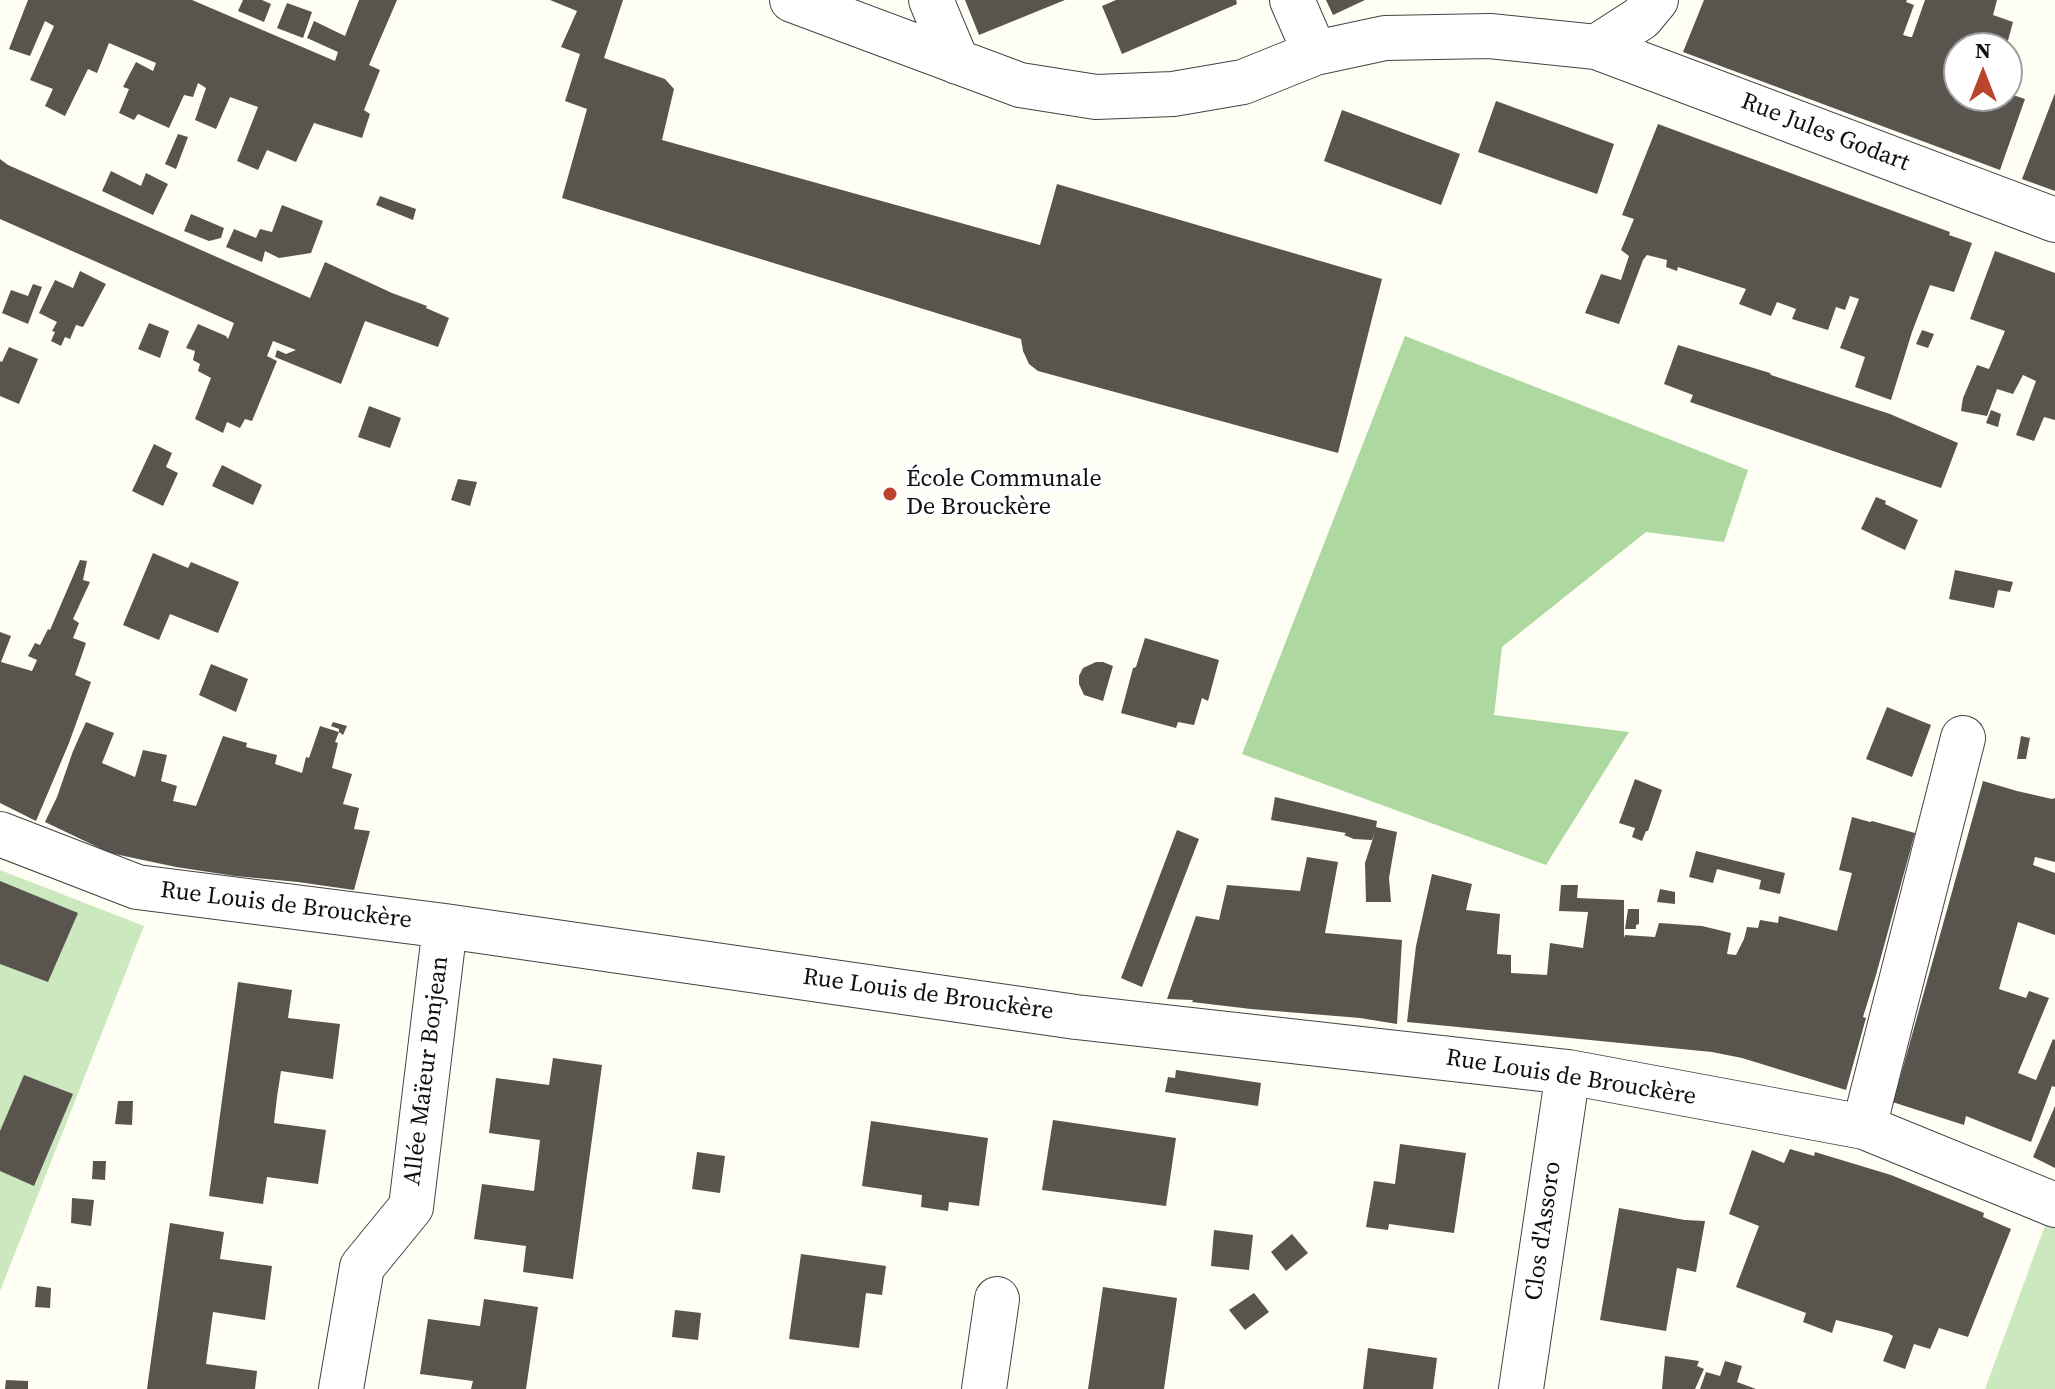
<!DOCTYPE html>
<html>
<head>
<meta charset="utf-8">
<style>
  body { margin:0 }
  #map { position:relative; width:2055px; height:1389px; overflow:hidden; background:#fefef4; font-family:"Source Serif 4",serif }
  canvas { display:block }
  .north { position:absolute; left:1943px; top:32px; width:80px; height:80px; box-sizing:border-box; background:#fff; border:2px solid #9f9f9f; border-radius:50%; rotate:0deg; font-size:22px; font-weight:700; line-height:32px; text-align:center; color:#101010 }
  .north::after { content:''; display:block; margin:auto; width:28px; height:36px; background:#ba442e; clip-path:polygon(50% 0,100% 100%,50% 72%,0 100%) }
</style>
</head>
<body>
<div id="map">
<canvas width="2055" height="1389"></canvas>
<div class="north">N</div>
</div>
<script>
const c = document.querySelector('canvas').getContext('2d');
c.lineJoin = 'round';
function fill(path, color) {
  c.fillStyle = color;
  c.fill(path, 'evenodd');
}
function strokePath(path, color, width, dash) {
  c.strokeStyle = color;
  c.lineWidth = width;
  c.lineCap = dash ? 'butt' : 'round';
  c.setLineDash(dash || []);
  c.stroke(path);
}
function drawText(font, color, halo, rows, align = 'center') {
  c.font = font + ' "Source Serif 4",serif';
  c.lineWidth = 8;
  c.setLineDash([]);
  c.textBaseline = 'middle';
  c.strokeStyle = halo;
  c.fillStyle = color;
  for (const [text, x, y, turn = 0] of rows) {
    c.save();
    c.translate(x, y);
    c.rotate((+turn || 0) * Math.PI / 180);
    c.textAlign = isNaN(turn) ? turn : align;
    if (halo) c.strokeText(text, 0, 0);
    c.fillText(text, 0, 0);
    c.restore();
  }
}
fill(new Path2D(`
  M0,870L144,926L0,1291Z
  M2053,1204L2055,1205V1389H1985Z`), '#cce8bf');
fill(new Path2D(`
  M1405,336L1748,470L1724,542L1646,532L1502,647L1494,715L1629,732L1546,865L1242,754Z`), '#add89f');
fill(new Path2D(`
  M28,0H192L335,61L338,52L307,38L314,21L345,36L359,0H397L369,65L380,70L364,110L370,114L362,138L314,123L296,162L267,150L258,170L237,161L258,107L230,97L216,129L195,120L206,88L198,83L193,97L184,95L169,128L138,114L134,120L119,113L129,89L123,87L136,62L153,71L156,63L109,43L97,73L88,69L65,116L45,106L53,89L30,80L54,26L45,21L30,56L9,49Z
  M243,0H262L271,4L264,22L238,11Z
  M550,0H623L604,58L665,79L674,89L662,140L1040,245L1057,184L1382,279L1338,453L1038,371L1029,364L1023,351L1021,339L562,198L587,109L565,101L580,54L561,47L577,11Z
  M965,0H1065L979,35Z
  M1116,0H1236L1237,4L1122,54L1102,6Z
  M1326,0H1365L1333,15Z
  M1704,0H1907L1906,2L1914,5L1903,35L1910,37H1912L1925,0H1997L1993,15L2013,22L2006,48H1959V96H2007V93L2025,99L2000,170L1683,52Z
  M287,3L312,12L303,38L277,28Z
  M2055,93V191L2022,179Z
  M1496,101L1614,144L1597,194L1478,152Z
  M1342,110L1460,154L1441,205L1324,161Z
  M1658,124L1950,232L1949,235L1972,243L1954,292L1930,285L1912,332L1891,400L1855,387L1865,357L1840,348L1859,299L1850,296L1845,310L1836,307L1828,330L1792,319L1796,309L1777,302L1771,316L1739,304L1746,289L1678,267L1677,271L1666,267L1667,260L1647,255L1643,260L1619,324L1585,313L1601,274L1621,280L1629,256L1621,250L1634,219L1622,215Z
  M178,134L188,137L176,169L165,164Z
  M0,159L8,165L310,298L325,262L392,293L427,306L426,308L449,318L438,347L365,321L341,384L275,357L277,350L286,354L296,350L273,341L267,356L277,361L252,421L245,419L240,428L227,422L223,433L195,419L211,378L198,371L200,364L193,360L195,351L186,348L198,324L226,336L228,339L234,323L0,219Z
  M111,171L141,186L146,173L168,184L153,215L102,191Z
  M380,196L416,209L413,220L376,205Z
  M282,205L323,221L311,253L279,258L265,251L262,262L226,247L234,229L256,238L260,229L272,232Z
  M191,214L224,228L221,238L209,241L184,231Z
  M1995,251L2055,273V420L2044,417L2034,441L2016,435L2036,381L2023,375L2013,394L1997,389L1987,416L1961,411L1963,398L1977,365L1989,369L2005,331L1970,319Z
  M80,271L106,284L83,327L76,325L70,339L65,337L61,346L51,341L55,332L52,331L57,322L39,313L55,280L73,288Z
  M33,284L42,287L28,324L2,313L11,290L28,296Z
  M149,323L169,331L160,358L138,349Z
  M1922,330L1934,334L1928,348L1916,344Z
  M1678,345L1770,373L1771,375L1890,414L1958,443L1941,488L1690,402L1693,395L1664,384Z
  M9,347L38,359L19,404L0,396V361L2,362Z
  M369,406L401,418L390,448L358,437Z
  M1991,410L2001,414L1998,427L1986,423Z
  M154,444L172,453L166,467L178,473L163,506L132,491Z
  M222,465L262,485L253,505L212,486Z
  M458,479L477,482L470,506L451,500Z
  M1876,497L1886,501L1885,504L1918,520L1905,550L1861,529Z
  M153,553L188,568L191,562L239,582L218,633L170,614L159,640L123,625Z
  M80,560L87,561L83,580L90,582L73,619L79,623L73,638L86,643L75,675L91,682L69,743L36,821L0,803V632L11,636L1,662L32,671L37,660L28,656L35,643L40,645L48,629L50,630Z
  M1955,570L2013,582L2010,592L1998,590L1994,608L1949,599Z
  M1145,638L1219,660L1208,701L1202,698L1194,725L1178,722L1176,728L1121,713L1133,668L1136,667Z
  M1096,662H1103L1113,666L1103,701L1084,695L1079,684V676L1083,668Z
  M211,664L248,679L236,712L199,695Z
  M1887,707L1931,725L1912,777L1866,759Z
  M86,722L114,733L102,763L135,777L143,750L167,755L161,781L177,786L173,801L196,806L223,736L247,743L246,747L277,755L275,764L302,773L306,757L309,758L320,726L339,732V729L331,726L333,722L347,726L343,735L339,732L335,742L338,743L332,768L352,774L343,804L359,808L354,829L370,831L354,890L298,882L235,876L176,867L110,853L45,822L57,797L73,751Z
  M2021,736L2030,738L2026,759H2017Z
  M1635,779L1662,790L1648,831H1646L1642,841L1632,837L1635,828L1619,823Z
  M1983,781L2017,791L2052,799L2055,798V862L2035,857L2033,865L2055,873V935L2018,922L1999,989L2026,998L2029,991L2049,998L2018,1073L2036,1080L2053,1039L2055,1040V1087L2052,1086L2031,1142L1966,1116L1964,1125L1880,1098L1886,1071L1900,1078Z
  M1275,797L1377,821L1376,827L1397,832L1389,878L1391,902H1366L1365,863L1375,832L1372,840L1354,839L1344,835L1346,833L1271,820Z
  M1852,817L1870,822L1872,821L1915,833L1876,975L1863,1017L1866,1018L1846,1090L1742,1058L1712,1052L1407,1022L1416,946L1432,874L1472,884L1466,910L1500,914L1497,954L1511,955V973L1547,975L1550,943L1583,948L1588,912L1559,911L1561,885H1578L1577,898L1624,900V938L1625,935L1655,937L1659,923L1702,926L1731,933L1727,954L1736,955L1744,939L1747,927L1758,928L1760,920L1778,923L1779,916L1837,931L1852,873L1839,870Z
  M1177,830L1199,839L1142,987L1121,978Z
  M1696,851L1785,873L1780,894L1759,889L1761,880L1717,869L1713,883L1689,877Z
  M1307,857L1338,862L1325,933L1402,940L1397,1024L1360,1018L1251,1009L1192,1002L1193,1000L1167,999L1196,916L1219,920L1227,885L1300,891Z
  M0,881L78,913L48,982L0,964Z
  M1660,889L1675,892V904L1657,902Z
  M1628,909H1639V924L1636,925V929H1625Z
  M238,982L292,990L288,1018L340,1024L333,1079L281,1071L277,1097L274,1123L326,1130L318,1184L267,1177L263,1204L209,1196Z
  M553,1058L602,1065L573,1279L523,1272L526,1246L474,1239L482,1184L534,1191L540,1140L489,1133L496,1078L549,1085Z
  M1176,1070L1261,1083L1258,1106L1165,1092L1168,1077L1175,1078Z
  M24,1075L73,1094L34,1186L0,1171V1131Z
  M118,1101H133L132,1125L115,1124Z
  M2055,1106V1168L2033,1157Z
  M1053,1120L1176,1138L1166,1206L1042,1190Z
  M871,1121L988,1138L979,1206L949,1202L948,1211L921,1207L922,1195L862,1186Z
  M1400,1144L1466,1153L1454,1233L1389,1224L1388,1230L1366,1227L1374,1181L1395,1184Z
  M1790,1149L1814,1156L1815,1152L1891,1175L1984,1213L1983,1217L2011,1229L1968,1337L1939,1328L1930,1349L1914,1344L1905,1369L1883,1361L1893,1336L1888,1333L1836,1320L1832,1333L1803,1322L1806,1313L1736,1287L1759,1226L1729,1214L1752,1150L1784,1163Z
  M697,1152L725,1156L720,1193L692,1189Z
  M93,1161H106L105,1180L92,1179Z
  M72,1198L94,1200L91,1226L71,1223Z
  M1619,1208L1685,1220L1705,1221L1696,1272L1677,1268L1666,1331L1600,1320Z
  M170,1223L224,1232L220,1259L272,1266L265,1320L213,1312L206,1364L257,1371L255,1389H147Z
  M1214,1230L1253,1235L1249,1270L1211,1266Z
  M1292,1234L1308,1253L1286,1271L1271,1252Z
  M801,1254L886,1266L882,1295L866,1293L859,1348L789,1339Z
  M37,1286L51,1288L50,1308L35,1307Z
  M1103,1287L1177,1298L1164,1389H1088Z
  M1254,1293L1269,1312L1245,1330L1229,1310Z
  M484,1299L538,1307L526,1389H471L473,1381L420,1374L428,1319L480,1326Z
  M675,1310L701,1313L698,1340L672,1337Z
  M1368,1348L1437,1358L1433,1389H1363Z
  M1665,1356L1699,1361L1697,1366L1704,1369L1695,1389H1662Z
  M1725,1361L1742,1366L1737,1382L1756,1389H1700L1706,1372L1720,1376Z
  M6,1380L28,1381V1389H5Z`), '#59544d');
const minor = new Path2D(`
  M792,0L1020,85L1096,97L1173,94L1243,82L1315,53L1385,38L1490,36L1596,47L2055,220
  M931,0L957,62
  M1292,0L1315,53
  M1596,47L1641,18L1656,0
  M0,834L137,887L445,926L1076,1017L1568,1072L1864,1127L2055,1205
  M1864,1127L1963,738
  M341,1389L362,1267L411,1207L445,926
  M984,1389L997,1299
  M1521,1389L1568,1072`);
strokePath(minor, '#434343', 46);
strokePath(minor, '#fff', 44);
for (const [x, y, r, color] of [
  [890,494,8,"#ba442e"]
]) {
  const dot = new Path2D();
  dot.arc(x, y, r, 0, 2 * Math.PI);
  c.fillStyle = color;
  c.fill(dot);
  strokePath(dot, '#fff', 3);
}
drawText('24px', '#101010', '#fff', [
  ["Rue Jules Godart",1825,133,21],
  ["Rue Louis de Brouckère",286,906,7],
  ["Rue Louis de Brouckère",928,995,8],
  ["Allée Maïeur Bonjean",427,1071,-83],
  ["Rue Louis de Brouckère",1571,1078,9],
  ["Clos d'Assoro",1544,1231,-82]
]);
drawText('24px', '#101010', '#fff', [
  ["École Communale",906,480],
  ["De Brouckère",906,508]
], 'left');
</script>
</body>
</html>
